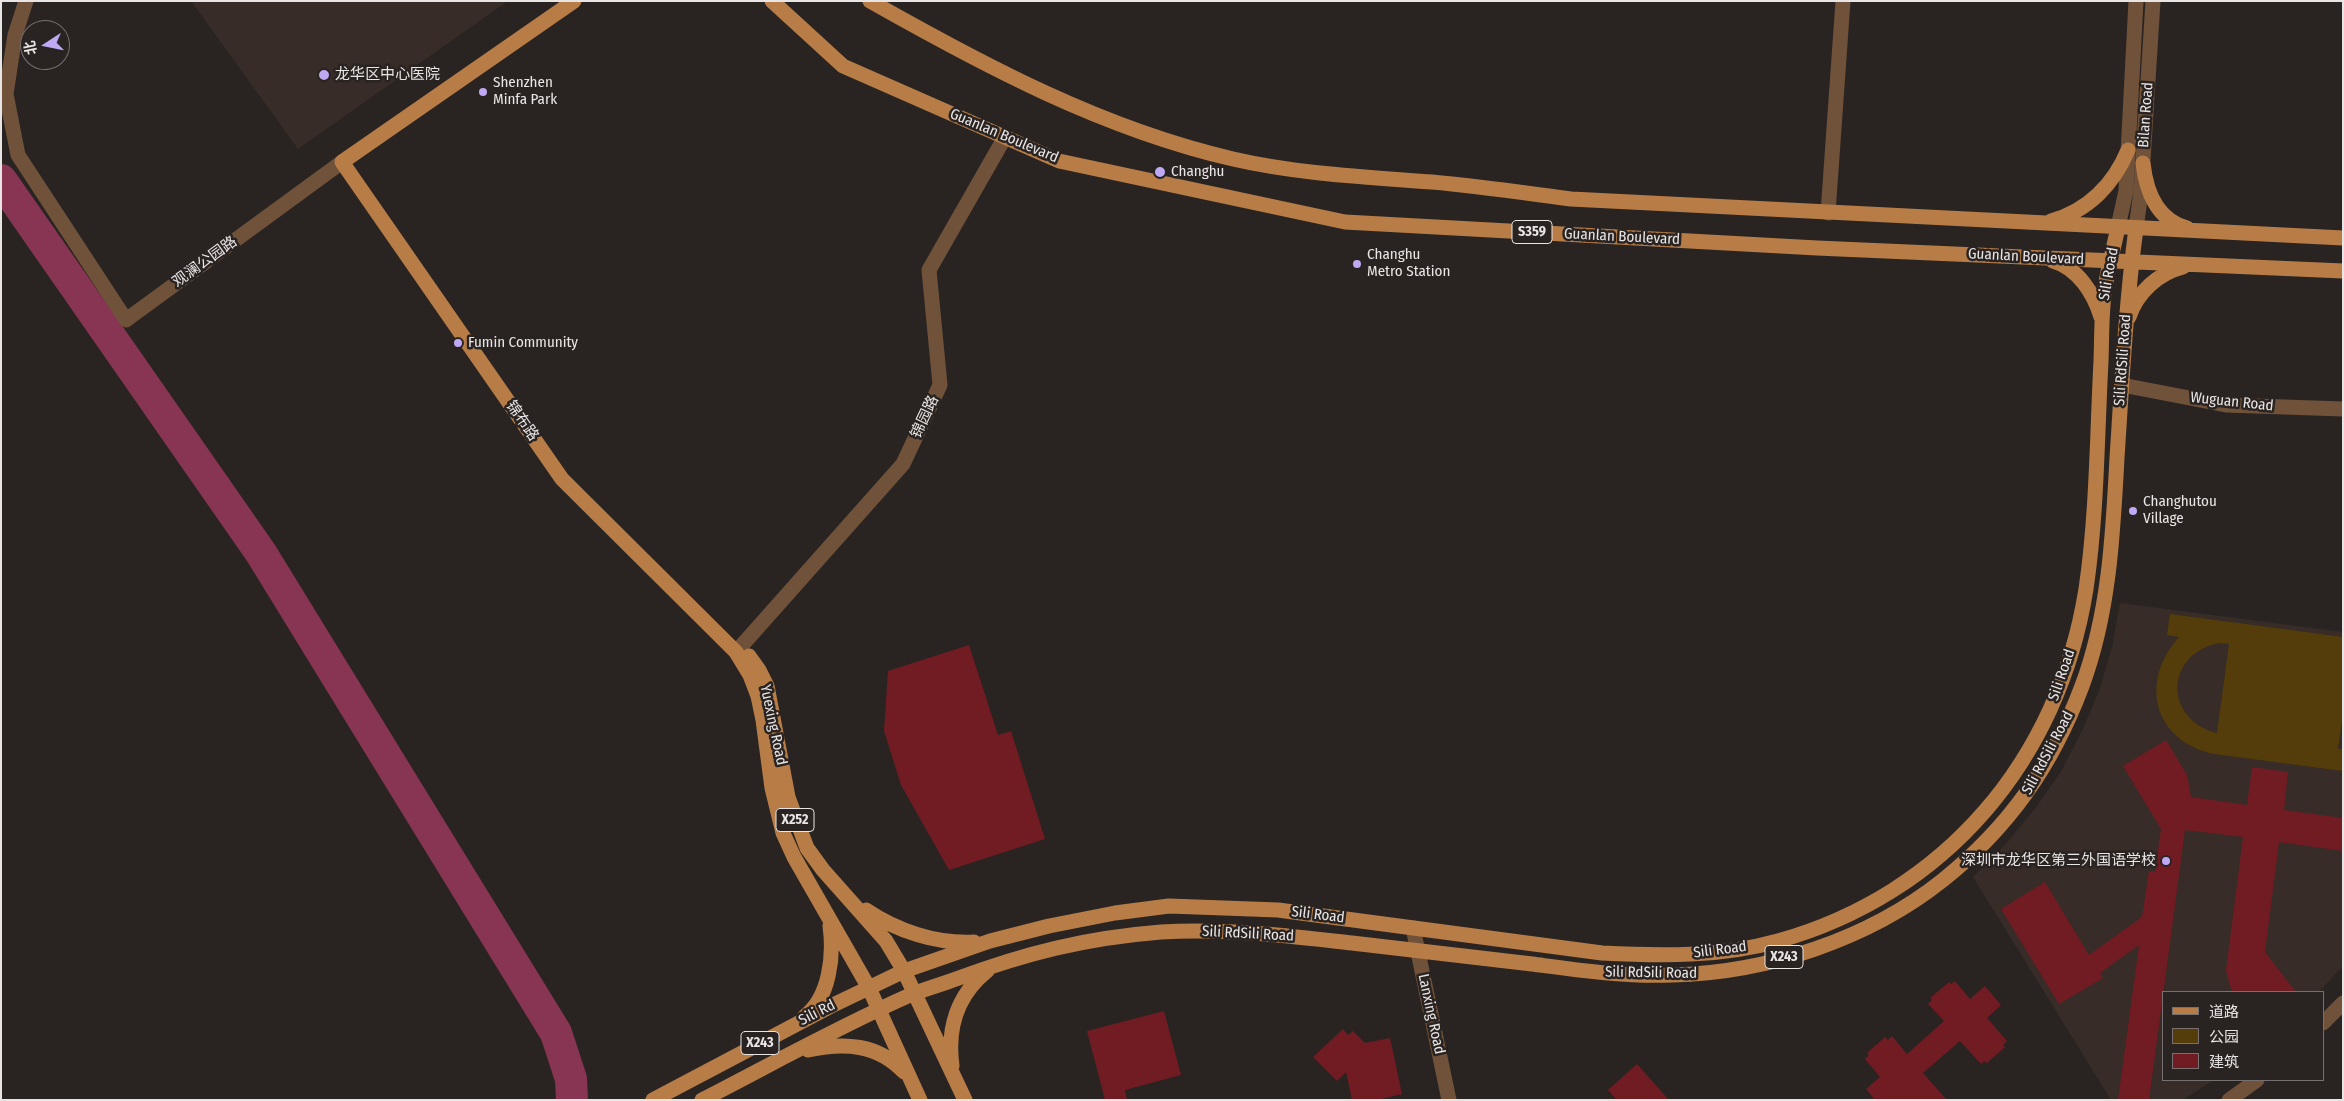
<!DOCTYPE html>
<html>
<head>
<meta charset="utf-8">
<style>
  body { margin:0 }
  #map { position:relative; width:2344px; height:1101px; overflow:hidden; background:#292422; font-family:"Fira Sans Condensed","Noto Sans SC",sans-serif }
  canvas { display:block }
  .frame { position:absolute; inset:0; border:2px solid #e9e5e4; pointer-events:none }
  .legend { position:absolute; left:2162px; top:991px; width:162px; height:90px; box-sizing:border-box; background:#292422; border:1px solid #767170; margin:0; padding:6px 9px; list-style:none; font-size:15px; color:#e9e5e4 }
  .legend li { display:flex; align-items:center; gap:10px; height:25px }
  .legend b { width:25px; border:1px solid #767170 }
  .north { position:absolute; left:20px; top:20px; width:50px; height:50px; box-sizing:border-box; background:#292422; border:1px solid #767170; border-radius:50%; rotate:259deg; font-size:14px; font-weight:700; line-height:20px; text-align:center; color:#e9e5e4 }
  .north::after { content:''; display:block; margin:auto; width:18px; height:22px; background:#bfa8f4; clip-path:polygon(50% 0,100% 100%,50% 72%,0 100%) }
</style>
</head>
<body>
<div id="map">
<canvas width="2344" height="1101"></canvas>
<div class="frame"></div>
<ul class="legend">
<li><b style="height:6px;background:#b87d47"></b>道路</li>
<li><b style="height:14px;background:#543d0a"></b>公园</li>
<li><b style="height:14px;background:#711b23"></b>建筑</li>
</ul>
<div class="north">北</div>
</div>
<script>
const c = document.querySelector('canvas').getContext('2d');
c.lineJoin = 'round';
function fill(path, color) {
  c.fillStyle = color;
  c.fill(path, 'evenodd');
}
function strokePath(path, color, width, dash) {
  c.strokeStyle = color;
  c.lineWidth = width;
  c.lineCap = dash ? 'butt' : 'round';
  c.setLineDash(dash || []);
  c.stroke(path);
}
function drawText(font, color, halo, rows, align = 'center') {
  c.font = font + ' "Fira Sans Condensed","Noto Sans SC",sans-serif';
  c.lineWidth = 5;
  c.setLineDash([]);
  c.textBaseline = 'middle';
  c.strokeStyle = halo;
  c.fillStyle = color;
  for (const [text, x, y, turn = 0] of rows) {
    c.save();
    c.translate(x, y);
    c.rotate((+turn || 0) * Math.PI / 180);
    c.textAlign = isNaN(turn) ? turn : align;
    if (halo) c.strokeText(text, 0, 0);
    c.fillText(text, 0, 0);
    c.restore();
  }
}
fill(new Path2D(`
  M191,1H508L298,149Z
  M2120,603L2343,632V966L2319,992H2163V1080H2214L2183,1100H2111L1973,877L2005,845L2034,810L2060,773L2081,733L2099,691L2112,647Z`), '#372c27');
fill(new Path2D(`
  M2170,614L2343,637V713L2338,749H2343V771L2214,754C2153,741 2139,681 2179,637L2167,635ZM2219,643L2229,644L2217,733C2164,720 2164,654 2219,643Z`), '#543d0a');
strokePath(new Path2D(`
  M1,180L261,553L556,1033L571,1079L572,1100`), '#883453', 32);
fill(new Path2D(`
  M969,645L998,735L1011,731L1045,839L949,870L901,785L884,731L888,671Z
  M2166,740L2187,775L2191,797L2247,805L2252,767L2288,772L2284,810L2343,818V851L2279,842L2265,952L2296,992H2232L2226,970L2243,837L2185,830L2149,1100H2118L2139,945L2100,973L2103,978L2059,1004L2001,909L2045,882L2089,955L2142,917L2149,871L2155,872L2161,829L2123,766Z
  M1955,981L1970,999L1985,986L2001,1005L1987,1018L2007,1041L2003,1045L2005,1047L1987,1063L1984,1061L1981,1064L1960,1041L1923,1073L1947,1100H1875L1866,1089L1880,1077L1865,1059L1869,1055L1867,1053L1885,1037L1888,1040L1892,1036L1907,1054L1944,1021L1928,1004L1932,1000L1930,998L1949,982L1951,984Z
  M1164,1011L1181,1075L1125,1090L1127,1100H1105L1087,1031Z
  M1343,1029L1348,1035L1353,1031L1365,1043L1390,1038L1402,1094L1377,1100H1352L1346,1072L1337,1081L1313,1057Z
  M1637,1064L1669,1100H1617L1608,1090Z`), '#711b23');
strokePath(new Path2D(`
  M26,1L15,35L6,94L18,155L126,320L342,162
  M1828,213L1843,1
  M2118,227L2126,191L2136,1
  M2136,228L2141,192L2153,1
  M2122,385L2226,405L2343,409
  M736,652L903,464L940,385L929,270L1005,137
  M1413,928L1449,1100
  M2323,1023L2343,1003
  M2229,1100L2257,1080`), '#6f5239', 15);
strokePath(new Path2D(`
  M574,1L342,162L562,479L736,652L750,675L758,696L763,720L772,788L783,833L794,857L869,988L920,1100
  M772,1L843,66L1059,161L1345,222L1817,248L2343,271
  M870,1C985,66 1103,129 1233,159C1298,174 1365,177 1432,182C1478,186 1525,193 1571,199L2343,238
  M2143,163C2146,191 2157,220 2187,228
  M2051,221C2088,211 2114,184 2128,150
  M2053,261C2078,268 2094,294 2101,317
  M2129,317C2137,292 2159,273 2183,267
  M749,656L759,670L767,686L788,797L807,848L823,870L886,941L904,971L965,1100
  M866,910C897,931 936,944 974,942
  M804,1017C830,998 834,955 830,926
  M808,1050C844,1042 878,1044 904,1072
  M952,1066C947,1029 957,995 987,971
  M653,1100L831,1006L904,971L990,941L1049,926L1115,913L1169,906L1278,910L1602,953C1661,956 1721,957 1778,941C1945,894 2059,760 2086,589C2097,514 2097,437 2101,361C2102,337 2101,312 2105,288C2108,268 2114,247 2118,227
  M702,1100C770,1065 838,1027 908,996C924,989 940,985 956,979C1026,953 1086,938 1161,932C1225,928 1288,936 1352,943C1412,950 1472,957 1532,964C1578,970 1625,977 1672,975C1767,973 1869,939 1943,880C2009,827 2052,766 2082,686C2109,614 2113,535 2117,458C2122,381 2126,304 2136,228`), '#b87d47', 15);
for (const [x, y, r, color] of [
  [324,75,6,"#bfa8f4"],
  [483,92,5,"#bfa8f4"],
  [1160,172,6,"#bfa8f4"],
  [1357,264,5,"#bfa8f4"],
  [458,343,5,"#bfa8f4"],
  [2133,511,5,"#bfa8f4"],
  [2166,861,5,"#bfa8f4"]
]) {
  const dot = new Path2D();
  dot.arc(x, y, r, 0, 2 * Math.PI);
  c.fillStyle = color;
  c.fill(dot);
  strokePath(dot, '#292422', 2);
}
for (const [x, y, w] of [
  [1532,232,40],
  [795,820,38],
  [1784,957,38],
  [760,1043,38]
]) {
  const box = new Path2D();
  box.roundRect(x - w / 2, y - 11.5, w, 23, 4);
  c.fillStyle = '#292422';
  c.fill(box);
  strokePath(box, '#e9e5e4', 1);
}
drawText('bold 14px', '#e9e5e4', null, [
  ["S359",1532,232],
  ["X252",795,820],
  ["X243",1784,957],
  ["X243",760,1043]
]);
drawText('15px', '#e9e5e4', '#292422', [
  ["龙华区中心医院",335,75],
  ["Shenzhen",493,83],
  ["Minfa Park",493,100],
  ["Changhu",1171,172],
  ["Changhu",1367,255],
  ["Metro Station",1367,272],
  ["Fumin Community",468,343],
  ["Changhutou",2143,502],
  ["Village",2143,519],
  ["深圳市龙华区第三外国语学校",2156,861,"right"]
], 'left');
drawText('15px', '#e9e5e4', '#292422', [
  ["Bilan Road",2146,115,-86],
  ["Guanlan Boulevard",1004,136,23],
  ["Guanlan Boulevard",1622,237,3],
  ["Guanlan Boulevard",2026,257,3],
  ["观澜公园路",205,262,-36],
  ["Sili Road",2109,274,-80],
  ["Sili RdSili Road",2123,360,-86],
  ["Wuguan Road",2232,402,6],
  ["锦园路",925,417,-65],
  ["锦布路",522,421,55],
  ["Sili Road",2062,675,-71],
  ["Yuexing Road",773,725,78],
  ["Sili RdSili Road",2048,753,-62],
  ["Sili Road",1318,915,7],
  ["Sili RdSili Road",1248,934,3],
  ["Sili Road",1720,950,-7],
  ["Sili RdSili Road",1651,973,1],
  ["Sili Rd",817,1013,-27],
  ["Lanxing Road",1431,1014,78]
]);
</script>
</body>
</html>
